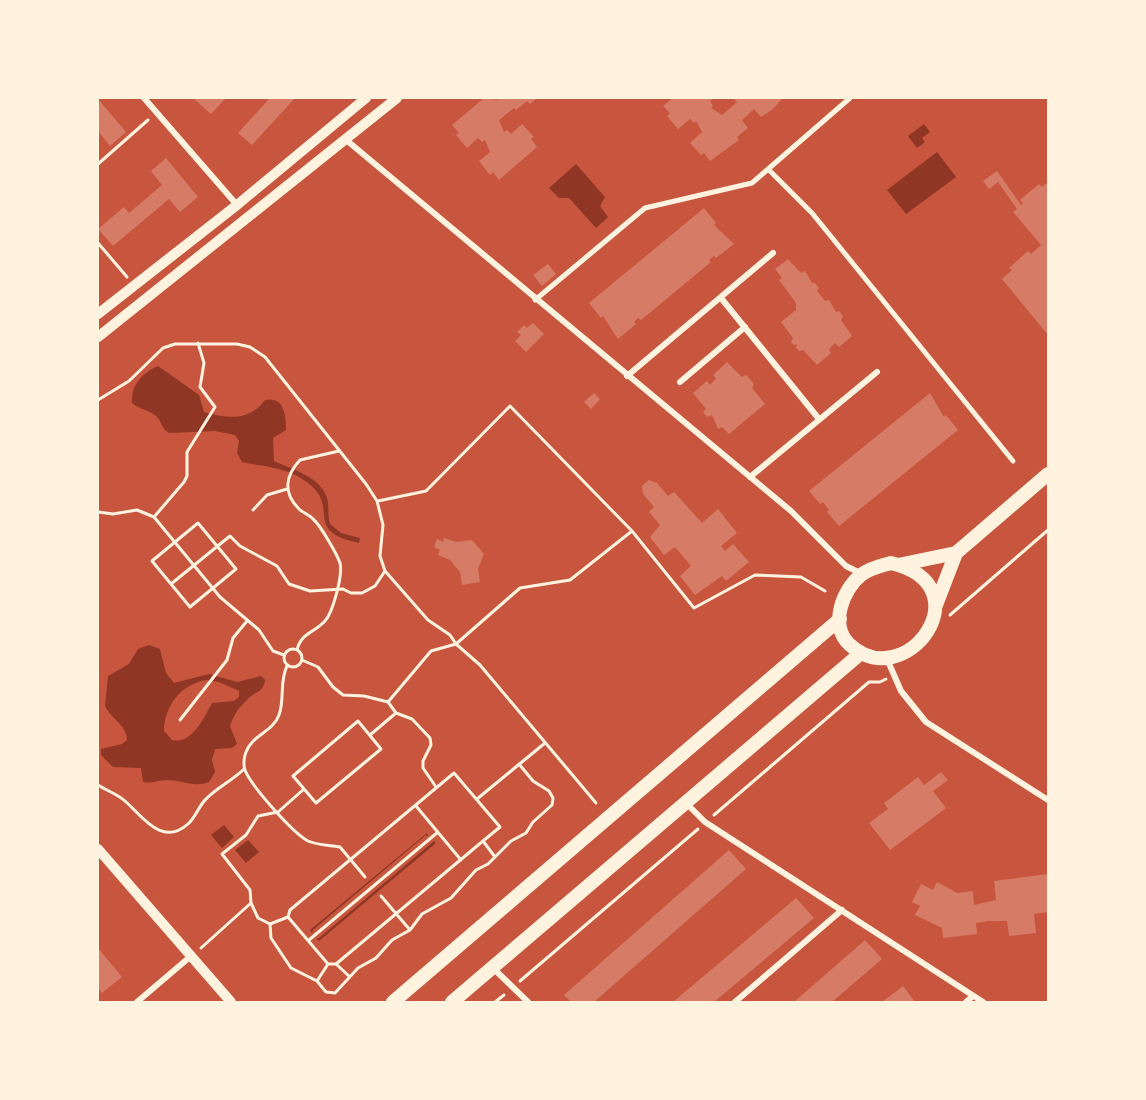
<!DOCTYPE html>
<html>
<head>
<meta charset="utf-8">
<style>
  body { margin:0 }
  #map { position:relative; width:1146px; height:1100px; overflow:hidden; background:#c8553d; font-family:"Archivo Narrow",sans-serif }
  canvas { display:block }
  .frame { position:absolute; inset:0; border:99px solid #fff3e0; pointer-events:none }
</style>
</head>
<body>
<div id="map">
<canvas width="1146" height="1100"></canvas>
<div class="frame"></div>
</div>
<script>
const c = document.querySelector('canvas').getContext('2d');
c.lineJoin = 'round';
function fill(path, color) {
  c.fillStyle = color;
  c.fill(path, 'evenodd');
}
function strokePath(path, color, width, dash) {
  c.strokeStyle = color;
  c.lineWidth = width;
  c.lineCap = dash ? 'butt' : 'round';
  c.setLineDash(dash || []);
  c.stroke(path);
}
fill(new Path2D(`
  M924,124L930,132L922,138L925,142L917,148L908,136Z
  M937,152L956,177L906,214L887,190Z
  M576,164L605,197L600,206L608,217L596,228L569,198H559L549,188Z
  M158,366L199,395L204,412C228,419 250,421 265,400C284,396 286,415 286,430L273,438L274,461C291,469 318,476 326,495C330,504 327,515 330,524L341,533L360,538L359,543C302,531 341,508 308,483C288,467 265,467 242,462L237,453L239,441L235,435L215,431L169,433C161,429 162,421 156,416C149,410 139,409 132,403C131,385 142,373 158,366Z
  M149,645L160,649L166,673L174,683L209,674L237,682L261,676L265,680C264,693 253,692 246,701C238,708 233,717 230,726L237,744L232,748L215,749L212,760L215,772L209,782C194,788 181,780 167,780C158,780 151,784 143,782L141,768L113,767L101,755V749L122,744L127,740C127,725 111,719 105,706L108,676L129,664L138,649ZM207,680L219,682L239,691V697L234,701L212,703C205,716 192,745 172,740L164,731C164,706 182,683 207,680Z
  M224,825L234,837L222,848L211,835Z
  M427,833L428,837L426,835L313,930L312,933L310,930Z
  M248,840L259,852L246,863L235,850Z
  M434,841L436,843L319,941L316,938H319Z`), '#8f3625');
fill(new Path2D(`
  M193,98H226L211,114Z
  M270,98H295L252,145L238,133Z
  M484,98L497,100L500,98H537L530,104L527,101L516,110L514,108L499,120L504,132L507,130L511,134L522,124L534,137L531,139L537,147L499,180L493,172L490,175L479,161L490,152L485,140L482,142L478,138L467,148L456,135L459,133L452,125Z
  M673,98H714L710,101L713,106L711,108L722,115L737,102L734,99L737,98H783L773,109L761,117L754,109L742,120L748,128L737,137L739,140L710,161L704,153L701,155L690,143L702,132L696,121L694,123L690,119L678,129L667,116L670,113L663,106Z
  M98,99L126,132L110,146L98,131Z
  M166,158L198,197L180,212L169,199L113,246L98,229L124,207L129,213L162,185L151,171Z
  M997,171L1021,205L1023,203L1020,200L1039,184L1042,187L1048,182V335L1002,279L1012,270L1009,268L1028,251L1031,254L1041,245L1013,212L1017,209L998,182L989,189L983,181Z
  M704,208L716,223L714,225L734,244L716,258L714,256L709,260L711,262L641,320L638,318L634,322L636,324L618,339L603,316L601,318L589,303Z
  M788,259L801,273L805,271L812,283H815L819,288L817,291L825,301L829,300L836,312L839,311L843,316L841,320L852,336L839,347L835,343L832,346L829,350L831,353L817,365L803,350L799,351L796,348L797,344L794,345L791,342L793,338L781,322L796,310V303L779,280L782,278L775,269Z
  M548,264L556,274L542,286L533,275Z
  M533,323L544,334L526,352L515,341L521,335L517,332L524,325L527,328Z
  M727,362L742,377L746,375L749,378L754,384L752,388L765,404L729,434L722,427L718,429L712,415L707,417L703,412L706,409L693,393L707,381L710,385L713,382L716,378L713,375Z
  M594,393L600,399L591,409L584,402Z
  M930,393L944,417L946,415L958,430L839,526L827,512L829,510L823,502L820,504L809,491Z
  M649,480L657,483L668,496L674,492L702,523L718,509L737,533L721,546L725,551L733,544L749,562L726,581L722,576L695,595L680,576L691,566L675,547L664,555L650,537L660,525L649,512L654,507L643,494L642,486Z
  M444,538L456,542L472,540L484,554L478,569L480,582L462,585L460,572L450,560L438,555L440,550L434,547L437,539L443,542Z
  M941,772L948,780L933,791L946,808L890,850L869,823L888,809L884,803L918,777L924,785Z
  M729,850L746,869L594,1002H571L564,995Z
  M1048,874V912L1034,914L1036,933L1009,936L1007,921H988L976,923L977,934L943,938L942,928L915,915L920,906L912,902L921,884L933,890L937,882L957,893L973,891L974,905L996,900L994,881Z
  M796,898L814,918L714,1002H673Z
  M865,940L882,959L832,1002H794Z
  M98,948L122,977L102,993L98,988Z
  M903,986L915,1002H882Z`), '#d67c66');
strokePath(new Path2D(`
  M98,164L148,120
  M98,243L127,277
  M98,400L129,381L163,348L175,344H237L250,347L265,357L366,484L377,501L383,525L380,556L385,571L428,620L450,635L456,644L480,665L596,803
  M378,501L426,491L510,406L632,531
  M253,510L267,495L287,489
  M98,512L113,514L137,510L154,517L220,597L259,630L273,651L284,655
  M154,517L184,482L187,476V452L215,407L200,387L204,363L198,343
  M198,523L236,569L190,607L152,561Z
  M171,584L230,536L240,546L277,566L289,584L310,591L343,589L351,593H362L375,586L385,571
  M950,615L1048,530
  M284 658a9 9 0 1 1 18 0a9 9 0 1 1-18 0Z
  M297,650C301,633 314,633 325,621C333,612 343,575 340,563C337,554 320,525 314,520C310,515 303,513 299,509C283,493 285,476 300,460L339,451
  M302,660L318,667L333,687L343,695L364,696L388,702L396,713L412,719L430,738L431,745L423,761V768L436,787
  M287,666C279,682 285,699 279,715C273,732 252,735 246,752C244,757 243,765 245,770C251,786 293,833 308,841C317,845 329,845 340,847L365,877
  M388,702L431,651L456,644L520,588L570,580L632,531L694,608L755,575L801,577L825,591
  M180,720L227,660L233,638L247,621
  M358,721L381,749L316,803L293,776Z
  M370,735L396,713
  M98,785C107,791 118,794 126,802C143,817 162,847 188,824C196,817 199,805 207,798C218,787 233,780 244,769
  M304,789L278,812L258,816L246,835L222,854L250,890L251,903L258,918L270,924L271,938L291,968L317,981L326,992L335,993L358,968L376,958L392,940L410,930L422,914L451,898L476,870L488,864L511,841L526,833L533,822L552,805L553,798L549,791L533,781L519,764
  M477,799L545,743
  M416,806L461,860
  M714,815L869,682H880L886,679
  M381,896L410,930
  M288,917L290,910L454,773L500,827L483,841L495,857
  M270,924L288,917L328,964H336L483,841
  M309,940L438,832
  M201,948L251,903
  M336,964L350,977
  M317,981L328,964
  M520,981L698,829
  M495,1002L504,995`), '#fff3e0', 3);
strokePath(new Path2D(`
  M768,169L812,213L1013,461
  M535,300L645,208L752,183L850,98`), '#fff3e0', 5);
strokePath(new Path2D(`
  M144,98L237,205
  M345,139L791,511L846,566L862,574
  M721,298L819,419
  M627,376L773,253
  M680,382L745,327
  M750,477L877,372
  M887,659L901,691L926,722L1048,800
  M686,803L705,822L983,1002
  M493,968L528,1002
  M137,1002L191,956
  M735,1002L842,910
  M966,1002L973,996`), '#fff3e0', 6);
strokePath(new Path2D(`
  M98,314L237,205L366,98
  M98,337L397,98
  M98,849L231,1002`), '#fff3e0', 10);
strokePath(new Path2D(`
  M891,563C987,586 905,697 849,644C829,625 843,589 861,575C870,568 881,566 891,563Z
  M898,565L956,553L1048,474
  M936,605L956,553
  M393,1002L840,619
  M452,1002L861,653`), '#fff3e0', 14);
</script>
</body>
</html>
